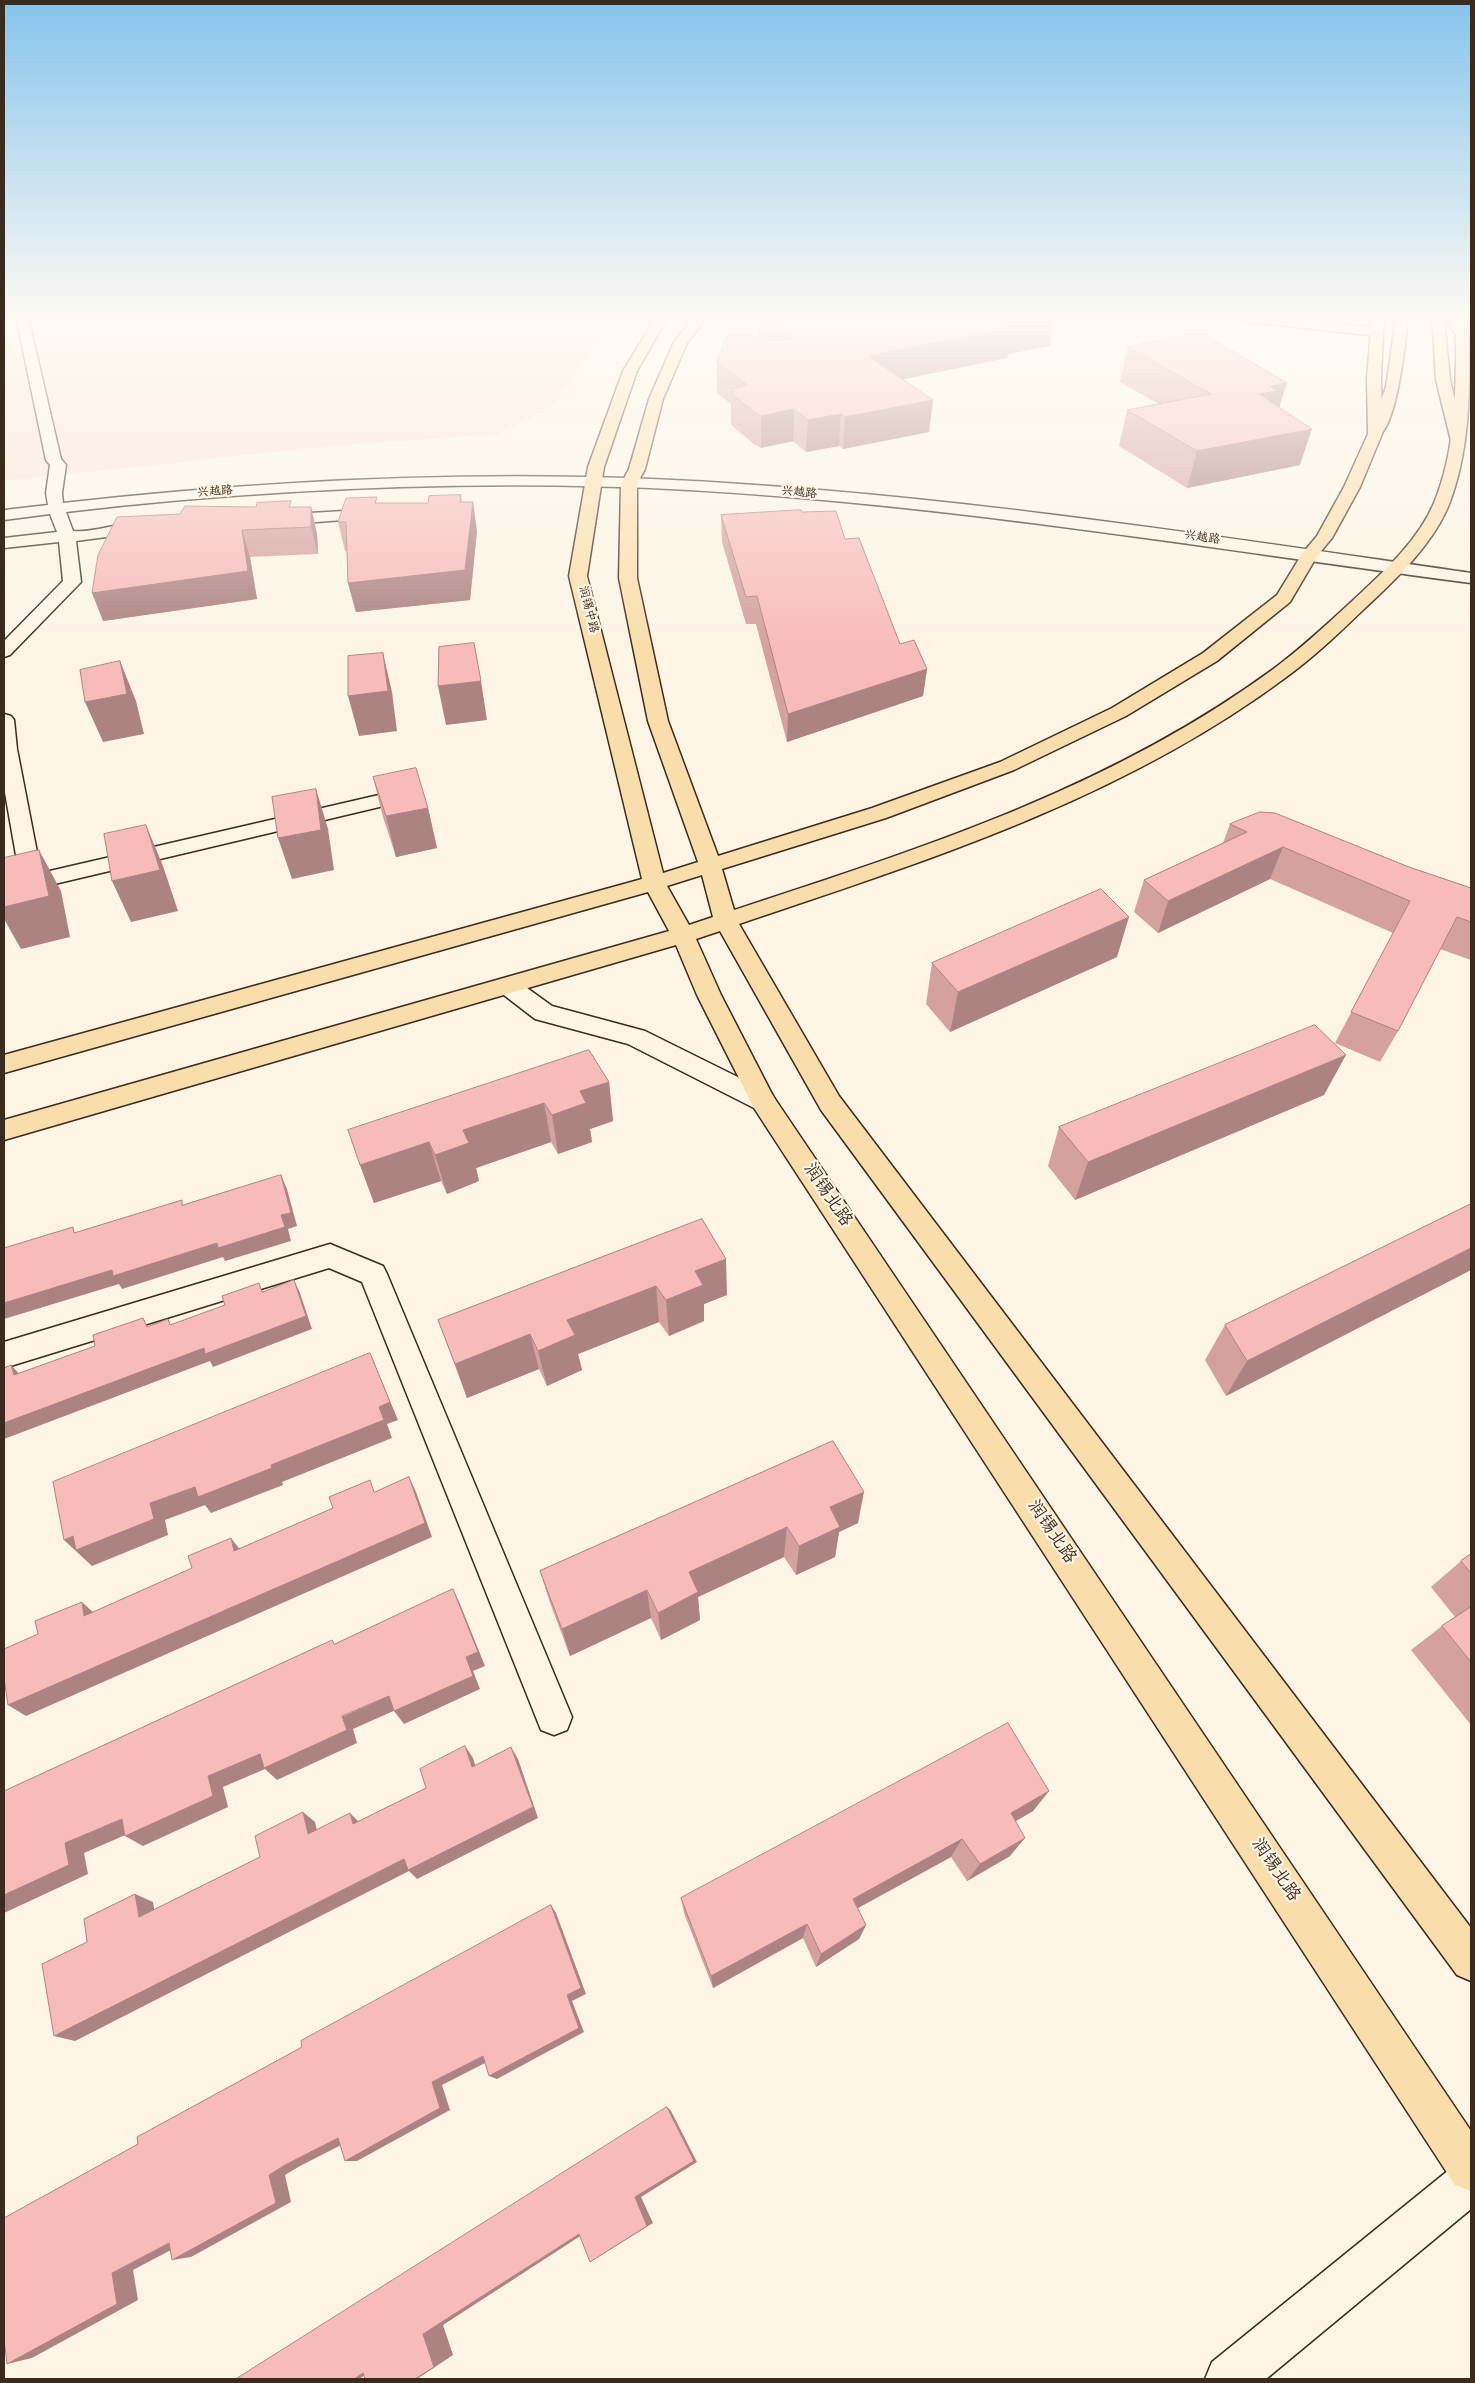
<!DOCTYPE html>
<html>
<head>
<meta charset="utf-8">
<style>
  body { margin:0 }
  #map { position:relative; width:1475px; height:2383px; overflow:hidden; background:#fcf5e5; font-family:Dekko,sans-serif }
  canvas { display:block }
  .frame { position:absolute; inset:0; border:5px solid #3b2a1e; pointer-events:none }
</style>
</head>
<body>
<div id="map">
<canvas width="1475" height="2383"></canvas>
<div class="frame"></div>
</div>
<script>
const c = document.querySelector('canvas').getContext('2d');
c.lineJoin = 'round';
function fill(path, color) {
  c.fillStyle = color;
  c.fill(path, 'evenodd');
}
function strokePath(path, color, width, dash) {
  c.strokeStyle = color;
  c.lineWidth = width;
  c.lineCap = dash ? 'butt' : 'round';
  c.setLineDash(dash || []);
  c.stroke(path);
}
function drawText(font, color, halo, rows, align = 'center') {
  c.font = font + ' Dekko,"LXGW WenKai TC",sans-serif';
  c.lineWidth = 4.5;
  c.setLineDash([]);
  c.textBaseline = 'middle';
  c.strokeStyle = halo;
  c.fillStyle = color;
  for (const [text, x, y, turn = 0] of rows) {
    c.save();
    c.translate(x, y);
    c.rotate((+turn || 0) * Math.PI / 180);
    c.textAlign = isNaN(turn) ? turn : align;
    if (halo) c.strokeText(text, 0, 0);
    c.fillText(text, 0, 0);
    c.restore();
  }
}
fill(new Path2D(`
  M4,317H38L39,322L71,317H619L579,368L551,408L498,434L331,446L4,481Z`), '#fae4d8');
const minor = new Path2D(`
  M16,317H28L61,459L66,465L62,493L63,503C259,481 455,471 652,479C926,491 1200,534 1471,573V583C1211,549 952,505 689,490C481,479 273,488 66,512L73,531C99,533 126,518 152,525L154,528L152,531L76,541L81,582L10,655L4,657V641L63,581L59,542L4,548V538L57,532L50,514L4,520V510L48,505L46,493L50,465L46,460Z
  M1235,317H1275L1377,328L1383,332L1377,336L1241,321Z
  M378,509L384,511L386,514L384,517L276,525L270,523L268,520L270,517L276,515Z
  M4,714L11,716L14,720L17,749L41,873L409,788L416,790L419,794L416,798L409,800L4,896V882L20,878L4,787Z
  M508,978L516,980L552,1006L645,1031L772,1094L776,1101L772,1108L763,1111L754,1108L628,1044L535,1019L500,992L496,986L500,980Z
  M330,1244L383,1266L387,1274L572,1717L567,1730L554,1735L541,1730L362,1282L329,1268L4,1368V1342Z
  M1471,2159V2209L1266,2379H1205L1212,2362L1455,2165Z`);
const major = new Path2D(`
  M656,317H668L637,371L604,467L587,576L663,873L698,862L648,721L619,578L621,484L629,469L649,399L674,342L694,317H707L687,343L663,399L645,469L637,484V578L668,721L718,856L872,808L1000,762L1112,708L1203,653L1277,595L1302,554L1317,536L1344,487L1368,434L1367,378L1372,317H1384L1381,378L1382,434L1360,487L1332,538L1317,556L1290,602L1217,661L1126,716L1014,770L886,818L722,869L734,910C923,848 1109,789 1272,670C1299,650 1324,627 1349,604C1380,575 1417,543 1434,503C1458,445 1456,379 1456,317H1468C1470,378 1472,443 1450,502C1434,544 1395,580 1363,610C1338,634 1313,658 1285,678C1122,799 929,860 739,924L839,1096L1471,1928V1981L1457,1975L821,1110L720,931L696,939L721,995L773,1096L1471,2131V2191L1455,2185L754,1108L697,995L676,945L4,1140V1120L669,931L648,892L4,1073V1055L642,879L569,576L588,467L623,371ZM702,875L713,917L689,925L667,886Z`);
const highway = new Path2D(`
  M1396,317H1408C1406,338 1397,433 1375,438L1368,434L1386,387Z
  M1432,317H1444L1450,380L1465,441L1458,445L1451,441L1436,380Z
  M1448,317H1460V323L1469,334L1468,337H1458L1448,324Z`);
strokePath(minor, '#3b2a1e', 3);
strokePath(major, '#3b2a1e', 3);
strokePath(highway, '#3b2a1e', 3);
fill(minor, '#fcf5e5');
fill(major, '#f9deab');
fill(highway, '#f9deab');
fill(new Path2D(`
  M758,317H1055L1050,346L1008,354L1007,358L903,379L933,400L929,432L843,449L839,446L806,452L793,441L761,448L754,444L731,425V404L717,393V362L758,336Z
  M1128,347L1279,407L1300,465L1187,488L1119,446L1127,410L1159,404L1120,382Z
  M461,495L462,502L477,531L470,600L356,612L348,583L347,551H345L338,522L378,503H428Z
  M293,507H311L317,534L318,554L250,557L257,599L103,621L180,514Z
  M802,512L845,539L900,644L927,669L923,696L787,742L756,624H746L722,542L721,515Z
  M373,777L428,808L437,848L396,857L383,817Z
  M1230,824L1409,867L1471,888V960L1440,949L1398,1031L1380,1062L1335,1043L1393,933L1270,879L1158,933L1134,912L1144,880L1223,843Z
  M1117,957L950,1032L926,1004L932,963Z
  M609,1082L613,1121L590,1129L592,1142L558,1154L551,1142L476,1168L479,1181L447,1194L441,1181L374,1203L360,1165Z
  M1324,1095L1075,1200L1048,1166L1059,1127Z
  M1471,1204V1270L1226,1396L1205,1360L1225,1325Z
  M702,1219L727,1295L704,1304V1321L669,1336L659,1322L578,1354L582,1370L547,1386L539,1369L467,1398L438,1320Z
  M833,1441L858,1523L839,1532L835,1557L796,1575L784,1557L698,1597L700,1620L661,1640L651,1618L570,1656L549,1600L540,1571Z
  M1471,1554V1725L1411,1650L1442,1626L1455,1617L1431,1587L1461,1561Z
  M1049,1791L1033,1811L1016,1821L1010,1856L967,1881L951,1857L858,1908L866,1925L859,1939L816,1967L803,1938L713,1988L684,1913L681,1898Z`), '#d4a19f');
fill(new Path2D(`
  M1049,317H1055L1050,346L1008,354L1007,358L866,387L868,356L1007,325Z
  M1287,383L1276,418L1259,394L1270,386Z
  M933,400L929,432L843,449L845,417Z
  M794,409L793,441L761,448V416Z
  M841,414L839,446L806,452L808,420Z
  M1312,429L1300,465L1187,488L1197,451Z
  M473,502L477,531L470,600L356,612L348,583Z
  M311,507L317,534L318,554L311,527Z
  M242,530L250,557L257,599L103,621L92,593Z
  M383,653L392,692L397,731L359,736L348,696Z
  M120,661L136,701L144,734L103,742L85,702Z
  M927,669L923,696L787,742L788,714Z
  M481,681L487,720L446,725L438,686Z
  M316,789L328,829L334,870L292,879L278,838Z
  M428,808L437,848L396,857L386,816Z
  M146,825L163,866L178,911L131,922L112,881Z
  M1283,847L1270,879L1158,933L1168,901Z
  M39,850L61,891L70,937L21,949L4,919V907Z
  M1129,917L1117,957L950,1032L958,992Z
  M1346,1055L1324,1095L1075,1200L1088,1162Z
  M609,1082L613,1121L590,1129L592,1142L558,1154L552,1115L580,1091Z
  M544,1103L551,1142L476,1168L479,1181L447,1194L435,1155L463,1130Z
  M429,1142L441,1181L374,1203L360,1165Z
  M281,1175L287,1189L297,1226L288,1229L291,1241L225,1261L223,1257L122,1289L119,1284L4,1319V1303L281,1215Z
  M1471,1248V1270L1226,1396L1247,1361Z
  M726,1259L727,1295L704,1304V1321L669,1336L666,1300L695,1271Z
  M294,1280L300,1293L312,1329L213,1367L210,1361L4,1439V1423Z
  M656,1286L659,1322L578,1354L582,1370L547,1386L538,1351L567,1320Z
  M530,1334L539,1369L467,1398L455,1364Z
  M370,1353L398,1420L387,1424L392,1438L282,1482L283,1485L211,1513L205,1505L165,1520L168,1535L92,1566L64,1540L150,1503L195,1487L271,1465L379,1407Z
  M11,1365L23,1378L14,1375Z
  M409,1477L416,1492L432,1537L26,1716L8,1705Z
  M864,1492L858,1523L839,1532L835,1557L796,1575L799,1546L830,1507Z
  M787,1527L784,1557L698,1597L700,1620L661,1640L658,1613L689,1572Z
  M231,1538L242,1552L234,1551Z
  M453,1589L460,1604L485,1666L473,1671L480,1689L404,1724L394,1711L466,1657Z
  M647,1590L651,1618L570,1656L562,1629Z
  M82,1602L97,1616H84Z
  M389,1696L398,1709L353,1729L357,1743L277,1780L265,1769L223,1787L228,1807L143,1846L125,1836L208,1776Z
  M465,1746L473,1758L479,1778L472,1767Z
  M511,1747L518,1759L538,1818L417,1879L409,1871L75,2041L54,2036Z
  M1049,1791L1033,1811L997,1832L1011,1813Z
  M303,1812L315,1822L320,1844L308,1834Z
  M350,1813L361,1824H353Z
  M122,1819L139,1829L84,1853L88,1874L4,1913V1895L65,1843Z
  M1025,1838L1010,1856L967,1881L980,1864Z
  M962,1839L951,1857L847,1914L853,1899Z
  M135,1894L153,1902L157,1925L139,1917Z
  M551,1905L556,1913L586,1994L572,2001L584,2032L497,2079L489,2076L567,1995Z
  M807,1924L803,1938L713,1988L711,1976Z
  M866,1925L859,1939L816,1967L821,1954Z
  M483,2056L491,2060L442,2085L450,2110L357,2161H345L432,2082Z
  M667,2107L671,2111L697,2162L641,2197L653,2223L590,2262L635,2197Z
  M338,2138L351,2140L300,2166L285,2175L291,2202L191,2257L172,2260L269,2175L285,2165Z
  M588,2231L443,2325L453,2355L417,2379H415L423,2334L579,2234Z
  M188,2241L133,2270L138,2300L32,2358L7,2364L112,2273L169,2243Z
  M387,2361L359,2379H354L363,2373Z`), '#ad8382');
const building = new Path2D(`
  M762,317H1049L1007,325L1012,328L868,356L933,400L845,417L841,414L808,420L794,409L761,416L754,412L731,393L735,392L731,389L747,385L717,362L728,334L792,339Z
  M1200,332L1287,383L1270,386L1277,391L1259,394L1312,429L1197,451L1127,410L1211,394L1128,347Z
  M461,495L460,502H473L465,570L348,583L346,522H338L346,498L377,497L375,503H428L429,496Z
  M291,501L289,507H311V527L242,530L248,571L92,593L98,555L117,517L180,514L185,506L256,507L257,503Z
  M801,510L802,512L836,511L845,539L859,538L900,644L914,640L927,669L788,714L757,596L746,597L721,515Z
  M474,643L481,681L438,686L439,647Z
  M383,653L388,691L348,696V656Z
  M120,661L127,694L85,702L80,670Z
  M416,768L428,808L386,816L373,777Z
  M316,789L321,830L278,838L272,797Z
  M1260,812L1275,813L1409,867L1471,888V922L1457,917L1398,1031L1351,1012L1410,901L1283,847L1168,901L1144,880L1247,832L1230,824Z
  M146,825L160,870L112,881L104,834Z
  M39,850L49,896L4,907V858Z
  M1101,889L1129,917L958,992L932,963Z
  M1315,1025L1346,1055L1088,1162L1059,1127Z
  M589,1050L609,1082L580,1091L586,1103L552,1115L544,1103L463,1130L469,1143L435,1155L429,1142L360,1165L348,1130Z
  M281,1175L291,1213L281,1215L285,1227L218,1248L217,1243L113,1276L112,1270L4,1303V1248L73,1227L74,1233L182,1200V1205Z
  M1471,1204V1248L1247,1361L1225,1325Z
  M702,1219L726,1259L695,1271L703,1285L666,1300L656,1286L567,1320L575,1335L538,1351L530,1334L455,1364L438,1320Z
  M294,1280L306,1316L205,1354L204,1348L4,1423V1368L11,1365L14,1375L95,1346L93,1335L143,1318L147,1327L168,1319L170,1325L225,1305L222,1296L259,1283L262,1292Z
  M370,1353L390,1402L379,1407L384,1420L271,1465L272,1468L198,1497L195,1487L150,1503L154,1519L76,1550L73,1536L64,1540L53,1482Z
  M833,1441L864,1492L830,1507L840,1527L799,1546L787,1527L689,1572L698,1592L658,1613L647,1590L562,1629L540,1571Z
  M409,1477L425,1523L8,1705L4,1678V1649L38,1634L35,1621L82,1602L84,1616L192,1568L188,1556L231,1538L234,1551L333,1508L329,1497L370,1480L374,1492Z
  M1471,1554V1573L1461,1561Z
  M453,1589L478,1652L466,1657L473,1676L394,1711L389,1696L342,1716L347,1730L264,1768L260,1754L208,1776L213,1796L125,1836L122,1819L65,1843L69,1865L4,1895V1791L332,1640L334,1644Z
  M1471,1607V1662L1442,1626Z
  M1008,1723L1049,1791L1011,1813L1025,1838L980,1864L962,1839L853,1899L866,1925L821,1954L807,1924L711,1976L681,1898Z
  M465,1746L472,1767L511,1747L533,1807L408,1870L404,1859L54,2036L42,1964L87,1942L84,1919L135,1894L139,1917L260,1857L255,1836L303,1812L308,1834L350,1813L353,1824L426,1788L420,1769Z
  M551,1905L581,1988L567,1995L579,2028L489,2076L483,2056L432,2082L440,2108L345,2161L338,2138L285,2165L269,2175L276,2203L172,2260L169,2243L112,2273L117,2304L7,2364L4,2339V2218L138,2144L137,2137L302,2047L301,2041Z
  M667,2107L694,2161L635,2197L647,2226L590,2262L579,2234L423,2334L434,2367L415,2379H365L363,2373L354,2379H236Z`);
fill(building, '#f7bbb9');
strokePath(building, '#ad8382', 1);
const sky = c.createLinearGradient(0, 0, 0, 651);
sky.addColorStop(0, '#85c4ec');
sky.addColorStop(0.49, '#fefaf3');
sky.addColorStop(1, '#fefaf300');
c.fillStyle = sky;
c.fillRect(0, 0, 1475, 651);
drawText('12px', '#3b2a1e', '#fcf5e5', [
  ["兴越路",215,493,-4],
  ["兴越路",799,494,5],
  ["兴越路",1202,539,8],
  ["润锡中路",587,610,76]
]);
drawText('18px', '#3b2a1e', '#fcf5e5', [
  ["润锡北路",826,1196,56],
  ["润锡北路",1050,1533,56],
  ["润锡北路",1274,1871,56]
]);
</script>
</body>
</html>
